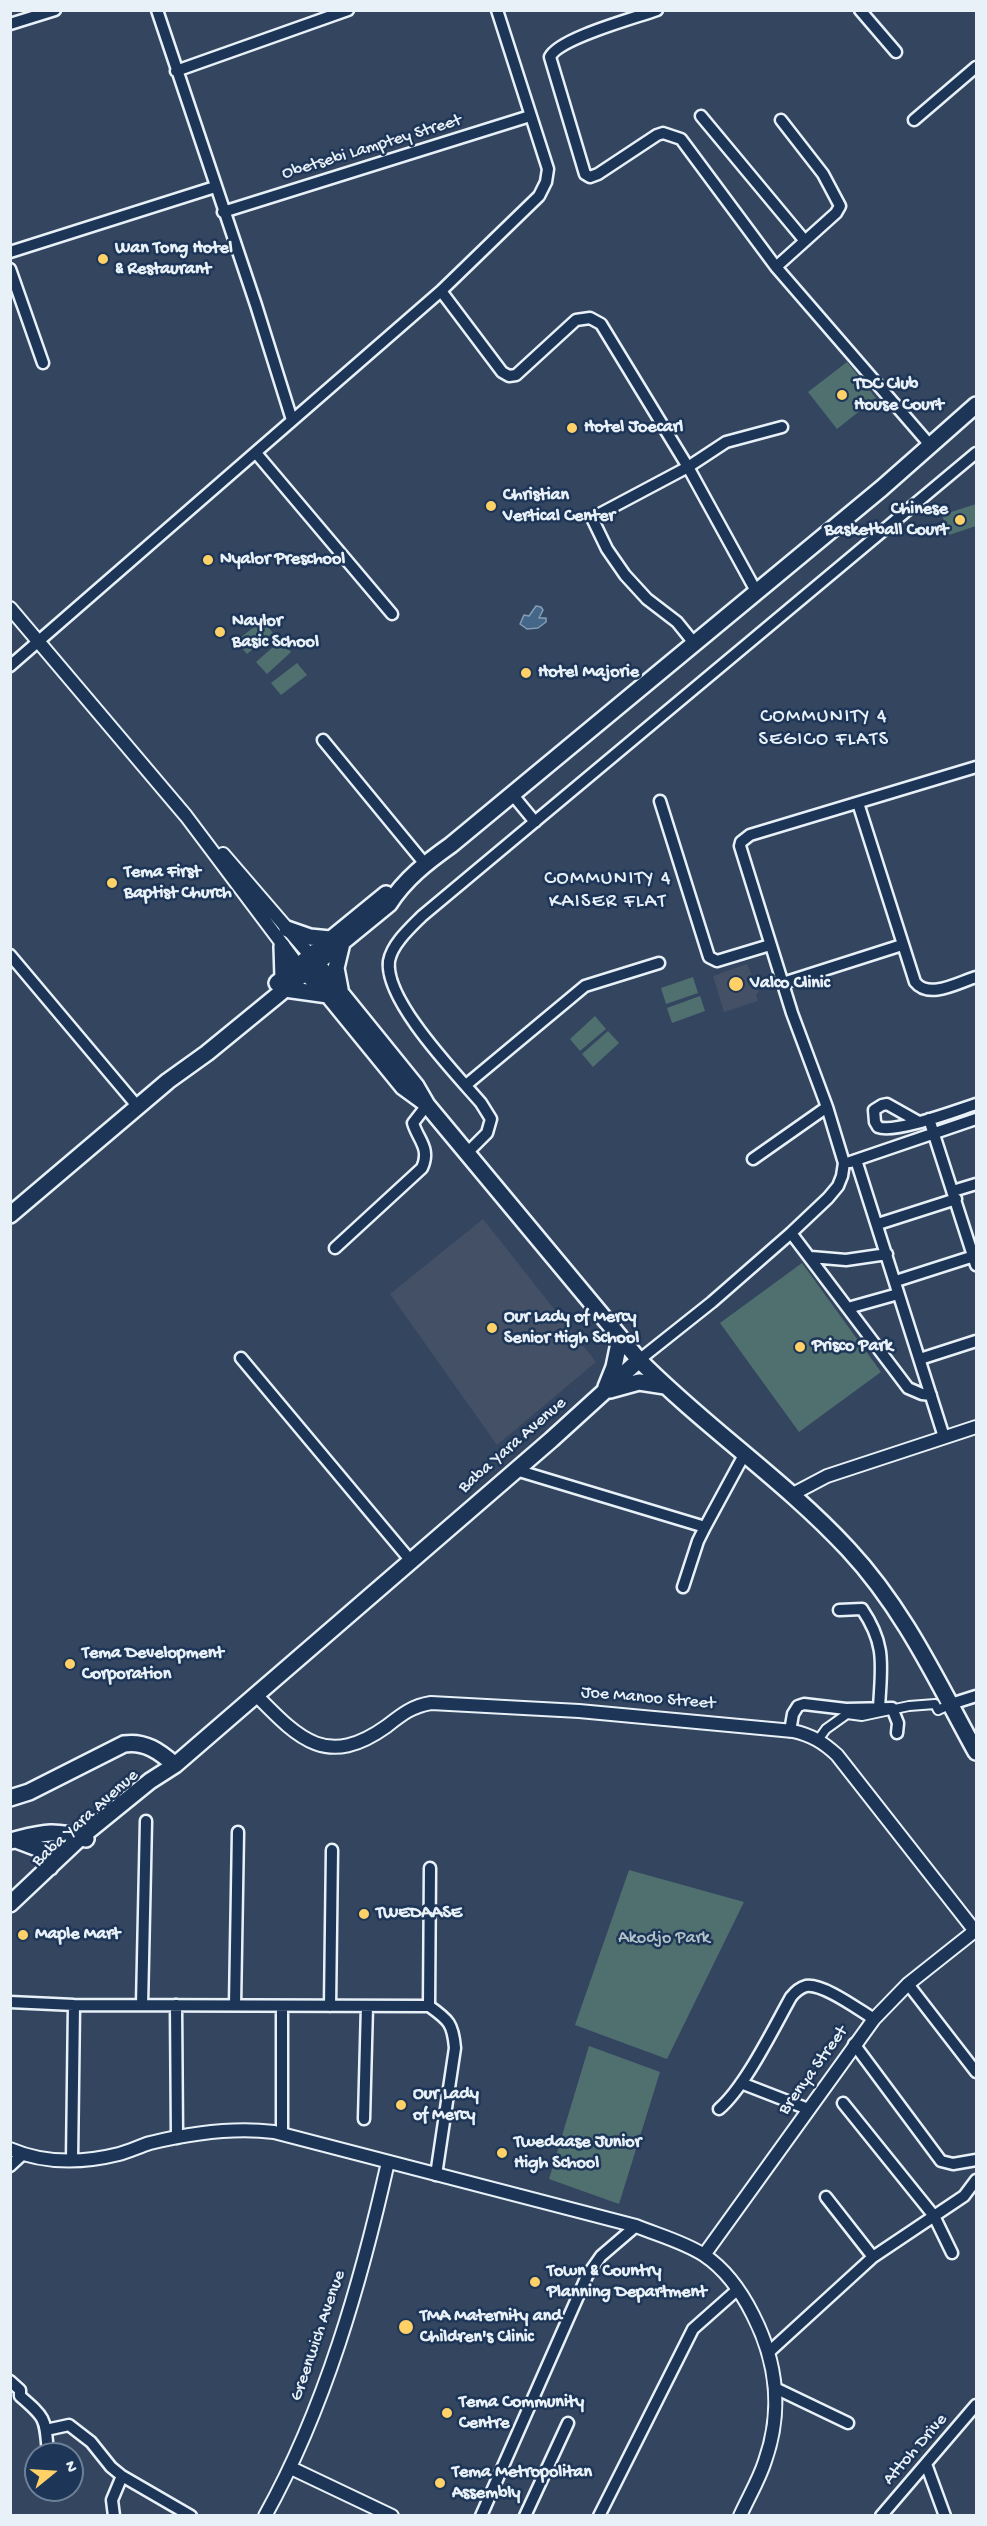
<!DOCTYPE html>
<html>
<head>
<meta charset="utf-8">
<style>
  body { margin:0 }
  #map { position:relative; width:987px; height:2526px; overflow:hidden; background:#34455f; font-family:"Gochi Hand",sans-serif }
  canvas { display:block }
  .frame { position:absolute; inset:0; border:12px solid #e8f1f8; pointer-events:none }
  .north { position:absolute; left:24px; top:2442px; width:60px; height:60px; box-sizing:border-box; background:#1d3557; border:2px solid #6e8097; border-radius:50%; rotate:72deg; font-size:16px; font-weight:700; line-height:24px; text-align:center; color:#e8f1f8 }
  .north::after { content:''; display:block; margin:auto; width:21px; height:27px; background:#ffd166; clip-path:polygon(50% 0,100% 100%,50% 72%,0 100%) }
</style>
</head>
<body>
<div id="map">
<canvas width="987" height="2526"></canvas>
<div class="frame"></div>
<div class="north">N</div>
</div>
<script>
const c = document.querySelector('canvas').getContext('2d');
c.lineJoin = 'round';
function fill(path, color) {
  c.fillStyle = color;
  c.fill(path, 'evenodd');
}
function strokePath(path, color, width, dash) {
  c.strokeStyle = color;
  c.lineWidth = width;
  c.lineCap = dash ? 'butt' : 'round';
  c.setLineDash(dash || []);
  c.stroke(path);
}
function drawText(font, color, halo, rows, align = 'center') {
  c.font = font + ' "Gochi Hand",sans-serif';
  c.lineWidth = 5;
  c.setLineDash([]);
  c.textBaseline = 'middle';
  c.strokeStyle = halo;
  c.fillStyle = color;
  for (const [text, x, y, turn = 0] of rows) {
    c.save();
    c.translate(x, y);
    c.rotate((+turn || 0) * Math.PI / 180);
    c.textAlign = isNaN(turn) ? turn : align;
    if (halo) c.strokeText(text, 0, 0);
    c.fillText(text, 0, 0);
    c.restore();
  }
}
fill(new Path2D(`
  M747,964L759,992L756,994L758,1001L724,1012L713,976Z
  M483,1219L596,1362L497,1445L390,1294Z`), '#445065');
fill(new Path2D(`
  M847,362L876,398L837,429L808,392Z
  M976,504V526L949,535L942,515Z
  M263,620L273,633L247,654L236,641Z
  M281,640L291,652L267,674L256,662Z
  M297,663L307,675L281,695L271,683Z
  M693,977L698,993L666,1004L661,988Z
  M700,996L705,1011L672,1023L667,1008Z
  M595,1016L606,1029L580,1051L570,1039Z
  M608,1031L619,1043L593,1067L582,1054Z
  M802,1263L881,1372L799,1432L720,1323Z
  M629,1870L744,1902L667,2059L575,2025Z
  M589,2046L660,2072L619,2204L549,2179Z`), '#507070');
const water = new Path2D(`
  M536,606L541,607L543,610L539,618H546V622L538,628L527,629L520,624L524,615L529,616Z`);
fill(water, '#436689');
strokePath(water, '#859eb5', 1.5);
const pedestrian = new Path2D(`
  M818,1740L826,1729L847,1714L862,1716L909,1706L935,1704L938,1710L951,1704`);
const minor = new Path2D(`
  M157,10L256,305L292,420
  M657,10C635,18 559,38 550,57L585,174L590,177L598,174L657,135L663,133L681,139L776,267L930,445
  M860,10L896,52
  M10,24L55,10
  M176,71L348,10
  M701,116L805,241
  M914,120L976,67
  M223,212L530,116
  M10,252L215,187
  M776,267L836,213L840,206L823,174L781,120
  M10,269L43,363
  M441,291L502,372L509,376L516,375L576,320L590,318L601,324L688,467L756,591
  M256,453L392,614
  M694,643L677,622L647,599L625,575L607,549L592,518L688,467L726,442L782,427
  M10,666L441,291L539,196L546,182L548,169L497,10
  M323,740L425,864
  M512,794L535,822
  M660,801L709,957L717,961L770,945
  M858,803L915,982C929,1000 959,982 976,977
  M10,955L138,1107
  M783,983L902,945
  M466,1085L585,986L659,963
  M929,1119L976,1265
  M919,1122L887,1104L882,1105L874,1110L875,1122L878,1127C895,1134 957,1110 976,1104
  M467,1153L487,1133L491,1119L481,1103C456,1074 384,1000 389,961C392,944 410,928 422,916L976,453
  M753,1159L827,1107
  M856,1160L944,1437
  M850,1162L976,1119
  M953,1191L976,1184
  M878,1224L956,1199
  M791,1233L908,1388L922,1394L931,1395
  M335,1248L422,1168C431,1148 418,1140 413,1123L427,1105
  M811,1257L846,1260L887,1254
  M896,1281L974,1256
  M848,1308L898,1294
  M241,1358L411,1561
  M920,1359L976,1341
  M639,1360L712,1302L791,1233L828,1198L838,1186L842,1176L844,1163L827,1107L792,1013L740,846L741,842L750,835L976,767
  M516,1470L705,1527L698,1541L683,1587
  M705,1527L744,1455
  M839,1610L862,1609C887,1646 881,1666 879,1709
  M951,1704L976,1696
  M790,1731L793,1714L798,1706L804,1704L846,1709L892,1708L898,1723L897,1733
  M908,1984L976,2072
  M10,2002L74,2005L429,2006C449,2020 453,2024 455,2048L436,2175
  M142,2005L146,1821
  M176,2005L177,2138
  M235,2005L238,1832
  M330,2006L332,1850
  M429,2006L430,1868
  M854,2044L941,2161L953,2164L976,2160
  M741,2083L808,2109
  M843,2103L934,2216L952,2253
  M719,2109C745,2087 773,2029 791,1997C795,1992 799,1988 806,1986C823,1983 859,2010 874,2019
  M364,2119L367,2006
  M282,2134V2006
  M72,2160L74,2005
  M10,2166L23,2154
  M826,2197L873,2257
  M769,2352L873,2257L964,2196L976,2180
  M10,2381L20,2390V2396C47,2419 45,2419 48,2454
  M775,2388L848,2423
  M46,2430L69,2425L91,2442L111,2467L122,2476L191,2516
  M926,2464L945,2516
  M114,2516L112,2500L122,2476
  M481,2516L587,2276L601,2256L636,2226
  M525,2516L568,2423
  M599,2516L693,2329L737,2290
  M881,2516L976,2405`);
const tertiary = new Path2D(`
  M10,608L186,816L298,965
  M223,854L310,955
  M791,1495L827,1476L976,1427
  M256,1695C299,1739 327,1769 387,1726C401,1715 412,1706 431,1703L579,1711L793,1731C811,1735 823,1742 837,1755L975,1931
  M10,2149C45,2164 83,2163 119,2154C130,2151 140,2146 150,2143C191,2133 233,2127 274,2132L636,2226C658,2235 684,2242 704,2255C725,2269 742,2293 753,2315C777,2362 783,2410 765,2461C759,2480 748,2498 740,2516
  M704,2255L874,2019L908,1984L976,1930
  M291,2468L392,2516
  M265,2516C325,2408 361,2282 388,2162`);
const secondary = new Path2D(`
  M287,929L310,937L330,939
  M282,946L283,978
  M310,955L416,1086L427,1105L639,1360C705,1427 784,1480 848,1549C904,1609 937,1681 976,1752
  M300,967L328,995L403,1087L425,1103
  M277,983L386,894
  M285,989L328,995
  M340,989L336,968L342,943
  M10,1215L168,1081L207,1053L389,904C405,879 427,862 451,845L882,488L976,405
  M606,1387L614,1367L620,1338
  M610,1390L639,1382L665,1386
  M10,1798L29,1792L124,1744C145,1741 159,1751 175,1765
  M16,1840L45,1851L50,1867
  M10,1841C43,1833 52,1829 86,1839
  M10,1904L81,1837L150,1781L175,1765L551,1440L639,1360`);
strokePath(pedestrian, '#e8f1f8', 12);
strokePath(minor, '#e8f1f8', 15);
strokePath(tertiary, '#e8f1f8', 16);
strokePath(secondary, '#e8f1f8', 20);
strokePath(pedestrian, '#1d3557', 8);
strokePath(minor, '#1d3557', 10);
strokePath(tertiary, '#1d3557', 12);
strokePath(secondary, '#1d3557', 15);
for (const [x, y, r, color] of [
  [103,259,6,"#ffd166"],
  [842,395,6,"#ffd166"],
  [572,428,6,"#ffd166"],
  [491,506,6,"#ffd166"],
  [960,520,6,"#ffd166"],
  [208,560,6,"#ffd166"],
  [220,632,6,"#ffd166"],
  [526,673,6,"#ffd166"],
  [112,883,6,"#ffd166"],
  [736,984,8,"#ffd166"],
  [492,1328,6,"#ffd166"],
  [800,1347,6,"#ffd166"],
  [70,1664,6,"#ffd166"],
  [364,1914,6,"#ffd166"],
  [23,1935,6,"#ffd166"],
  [401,2105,6,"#ffd166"],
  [502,2153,6,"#ffd166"],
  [535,2282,6,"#ffd166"],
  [406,2327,8,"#ffd166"],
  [447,2413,6,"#ffd166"],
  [440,2483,6,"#ffd166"]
]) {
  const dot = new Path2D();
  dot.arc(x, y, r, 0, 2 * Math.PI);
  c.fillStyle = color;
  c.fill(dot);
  strokePath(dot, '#1d3557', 2);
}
drawText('18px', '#e8f1f8', '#1d3557', [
  ["Obetsebi Lamptey Street",372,148,-17],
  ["Baba Yara Avenue",513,1446,-41],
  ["Joe Manoo Street",648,1699,5],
  ["Baba Yara Avenue",86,1819,-42],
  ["Brenya Street",814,2071,-54],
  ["Greenwich Avenue",319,2336,-71],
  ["Attoh Drive",916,2450,-49]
]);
drawText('bold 18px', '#e8f1f8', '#1d3557', [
  ["Wan Tong Hotel",115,249],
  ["& Restaurant",115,270],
  ["TDC Club",854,385],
  ["House Court",854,406],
  ["Hotel Joecarl",584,428],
  ["Christian",503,496],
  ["Vertical Center",503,517],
  ["Chinese",948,510,"right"],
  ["Basketball Court",948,531,"right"],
  ["Nyalor Preschool",220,560],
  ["Naylor",232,622],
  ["Basic School",232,643],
  ["Hotel Majorie",538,673],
  ["Tema First",124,873],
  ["Baptist Church",124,894],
  ["Valco Clinic",750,984],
  ["Our Lady of Mercy",504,1318],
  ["Senior High School",504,1339],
  ["Prisco Park",812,1347],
  ["Tema Development",82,1654],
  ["Corporation",82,1675],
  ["TWEDAASE",376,1914],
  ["Maple Mart",35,1935],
  ["Our Lady",413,2095],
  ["of Mercy",413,2116],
  ["Twedaase Junior",514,2143],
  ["High School",514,2164],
  ["Town & Country",547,2272],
  ["Planning Department",547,2293],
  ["TMA Maternity and",420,2317],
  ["Children's Clinic",420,2338],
  ["Tema Community",459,2403],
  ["Centre",459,2424],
  ["Tema Metropolitan",452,2473],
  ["Assembly",452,2494]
], 'left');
drawText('18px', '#b3c4c8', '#1d3557', [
  ["Akodjo Park",664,1939]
]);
c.letterSpacing = '1.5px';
drawText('20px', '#e8f1f8', '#1d3557', [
  ["COMMUNITY 4",824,718],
  ["SEGICO FLATS",824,741],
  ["COMMUNITY 4",608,880],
  ["KAISER FLAT",608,903]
]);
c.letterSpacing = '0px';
</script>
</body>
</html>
